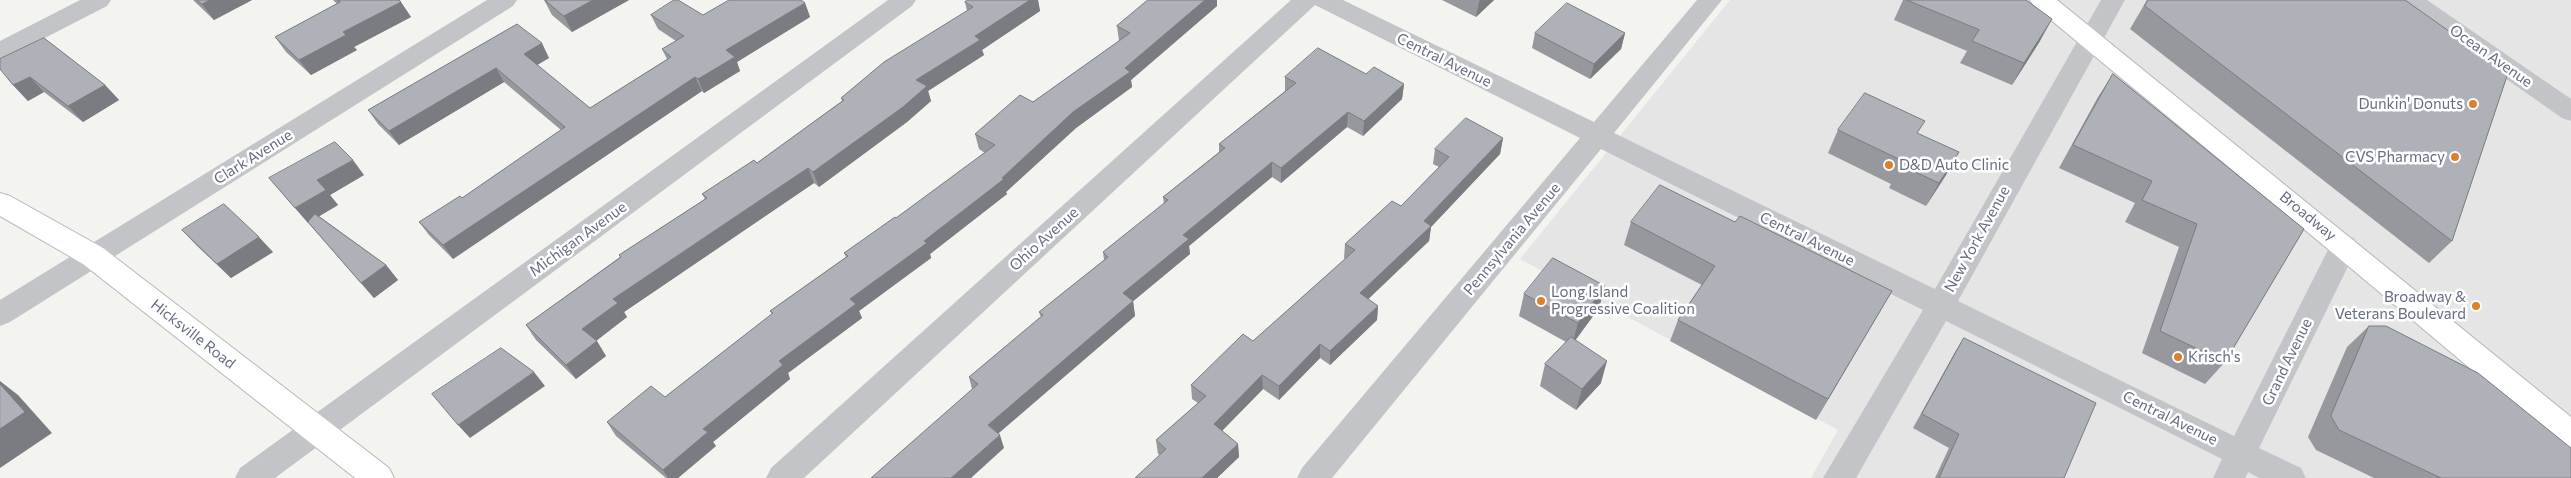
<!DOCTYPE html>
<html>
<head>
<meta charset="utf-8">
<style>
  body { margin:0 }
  canvas { display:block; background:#f3f4f0 }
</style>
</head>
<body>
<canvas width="2571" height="478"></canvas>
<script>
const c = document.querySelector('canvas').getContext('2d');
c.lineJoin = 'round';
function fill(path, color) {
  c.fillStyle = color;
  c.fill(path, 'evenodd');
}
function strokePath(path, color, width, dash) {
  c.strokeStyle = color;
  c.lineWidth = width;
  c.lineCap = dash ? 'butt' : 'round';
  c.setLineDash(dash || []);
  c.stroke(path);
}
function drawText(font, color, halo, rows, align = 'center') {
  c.font = font + ' Commissioner,sans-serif';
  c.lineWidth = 5;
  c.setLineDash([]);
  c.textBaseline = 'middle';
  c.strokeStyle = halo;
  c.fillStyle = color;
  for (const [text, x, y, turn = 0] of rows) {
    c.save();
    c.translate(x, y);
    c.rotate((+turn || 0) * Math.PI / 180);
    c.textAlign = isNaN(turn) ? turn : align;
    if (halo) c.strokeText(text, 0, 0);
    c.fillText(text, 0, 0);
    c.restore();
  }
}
fill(new Path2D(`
  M1730,0H2571V478H1811L1838,430L1520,259Z`), '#e4e5e4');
const secondary = new Path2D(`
  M2030,0H2057L2571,417V448L2560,444L2334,254L2034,6Z`);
const primary = new Path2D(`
  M0,193L10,196L103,248L389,468L394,478H355L83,264L0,216Z`);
strokePath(secondary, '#b4b6bc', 2);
strokePath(primary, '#b5b7bb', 2);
fill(new Path2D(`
  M80,0H111L107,6L0,61V41Z
  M888,0H916L912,6L275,478H235L240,468Z
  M1291,0H1343L1594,122L1697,0H1722L1614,133L1935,289L2101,0H2125L1958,301L2234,436L2334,238L2344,235L2354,238L2358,246L2259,448L2301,468L2306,478H2259L2248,472L2245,478H2213L2222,459L1946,321L1856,478H1823L1923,310L1601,149L1332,478H1297L1302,468L1580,138L1315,5L804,478H766L771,468Z
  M2398,0H2427L2571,99V121L2562,118L2402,6Z`), '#c2c4c8');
fill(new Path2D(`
  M487,0H517L513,6L10,322L0,326V300Z`), '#c2c4c8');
fill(secondary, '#fff');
fill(primary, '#fff');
fill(new Path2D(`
  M193,0H252L214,20Z
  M333,0H399L411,17L354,47L357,50L311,75L286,52L275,37L337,4Z
  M544,0H629L572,32L552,15Z
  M968,0H1038L1040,11L982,50L984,55L928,91L931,101L907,122L819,187L814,183L624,312L627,317L596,341L606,356L576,379L536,340L526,325L620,257L619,255L705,199L702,194L757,163L842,101L841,98L967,11L965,2Z
  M1148,0H1217V6L1131,80L1132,87L1076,128L1006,192L1007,194L930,254L931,258L859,311L862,318L788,373L790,379L713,442L716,446L678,478H666L616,436L607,422L665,397L772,314L770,311L846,257L844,253L896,218L985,153L979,149L975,134L1033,102L1119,41L1117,26Z
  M1442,0H1494L1476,17Z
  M1903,0H2026L2040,41L2012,85L1960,63L1967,51L1894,20Z
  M2147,0H2405L2452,241L2429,263L2130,29Z
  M804,2L805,3L810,17L737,62L740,71L704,93L702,91L453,259L429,235L419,222L462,198L561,130L504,82L399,145L378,124L368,110L517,24L549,58L537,65L590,108L667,59L662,49L676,41L658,29L651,15H703Z
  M1535,33H1625L1621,49L1590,79L1532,48Z
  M44,38L105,85L119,100L83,122L44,92L28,101L13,85Z
  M1366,74L1404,84L1402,99L1363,136L1347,127L1281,183L1272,177L1189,246L1190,254L1133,301L1135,316L998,433L1004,448L972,389L969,377L1041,317L1039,312L1104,260L1103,252L1164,204L1163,197L1219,152V144L1285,91V77Z
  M2113,74L2304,229L2225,362L2205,384L2142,353L2179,247L2125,222L2135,203L2059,168L2098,97Z
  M1838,130L1919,134L1946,175L1926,206L1889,188L1891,184L1828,153Z
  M1503,138L1500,154L1431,227L1429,241L1368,299L1378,306L1377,320L1330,365L1320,358L1279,400L1263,389L1222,431L1238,444L1239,457L1217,478H1135L1160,455L1158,454L1156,440L1198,403L1192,399L1191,385L1253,341L1345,259L1344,258L1345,244L1401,206L1439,167L1433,164L1435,149Z
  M364,175L330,195L338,205L319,216L386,265L398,280L374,298L269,178Z
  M1631,222H1735L1892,291L1816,420L1670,341L1678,320L1702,285L1624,245Z
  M182,230L273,252L231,278L196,245Z
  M1605,286L1599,308L1575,340L1601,383L1576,410L1540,386L1545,364L1566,342L1519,316L1524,294Z
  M2369,326L2571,478H2374L2316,450L2308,437L2347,347Z
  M1964,338L2064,478H1935L1949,448L1913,428L1955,352Z`), '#96989e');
fill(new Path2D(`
  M210,0H252L214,20L202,4Z
  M593,0H629L572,32L564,16Z
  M1030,0H1038L1040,11L982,50L984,55L928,91L931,101L907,122L819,187L813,172L916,80L975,36Z
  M1205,0H1217V6L1131,80L1132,87L1076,128L1006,192L1007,194L930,254L931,258L859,311L862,318L788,373L790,379L713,442L716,446L678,478H668L663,470L703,429L779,361L850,299L1002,178L1073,112Z
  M1480,0H1494L1476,17L1479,2Z
  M401,2L411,17L354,47L357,50L311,75L299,60L343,32Z
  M805,3L810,17L737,62L740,71L704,93L698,79L726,50Z
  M2052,19L2040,41L2012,85L2024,63Z
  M1625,33L1621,49L1590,79L1594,64Z
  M542,43L549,58L532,68L524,54Z
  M496,68L504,82L399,145L389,131Z
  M30,77L44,92L28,101L13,85Z
  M695,77L702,91L453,259L443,245Z
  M1404,84L1402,99L1363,136L1364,121Z
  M105,85L119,100L83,122L68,106Z
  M1348,112L1347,127L1281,183V168Z
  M1503,138L1500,154L1431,227L1429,241L1359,308L1360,293L1424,221Z
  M1959,152L1946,175L1926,206L1939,183Z
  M353,160L364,175L330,195L338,205L308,223L295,208L317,180Z
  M1272,162V177L1189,246L1190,254L1125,308L1123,293L1183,235Z
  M808,168L814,183L624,312L627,317L592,344L582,329L613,299Z
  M259,237L273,252L231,278L217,264Z
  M386,265L398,280L374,298L361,283Z
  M1605,286L1599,308L1572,345L1578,323Z
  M1892,291L1879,313L1816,420L1828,399Z
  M1133,301L1135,316L992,439L988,425Z
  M1378,306L1377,320L1330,365V351Z
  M597,341L606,356L576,379L566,365Z
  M1320,344V358L1279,400V386Z
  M1607,361L1601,383L1576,410L1582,389Z
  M534,372L545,386L470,438L458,425Z
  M1262,375L1263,389L1215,438L1214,424Z
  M0,381L18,395L52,433L0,468Z
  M1000,435L1004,448L971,478H951Z
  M1238,444L1239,457L1217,478H1202Z`), '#7a7c81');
const building = new Path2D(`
  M197,0H210L202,4Z
  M338,0H399L401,2L343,32L346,35L299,60L275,37L340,2Z
  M545,0H593L564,16Z
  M674,0H678L703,15L729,0H801L805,3L726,50L735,57L698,79L695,77L443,245L419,222L460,196L462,198L565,127L496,68L389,131L368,110L517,24L542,43L524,54L590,108L671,57L662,49L684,36L651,15Z
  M968,0H1030L975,36L980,40L916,80L927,86L903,107L813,172L808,168L613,299L618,303L582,329L597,341L566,365L526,325L621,257L619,255L707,198L702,194L754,160L757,163L844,100L841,98L884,62L973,7L965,2Z
  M1148,0H1205L1125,68L1130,72L1073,112L1002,178L1004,179L924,241L927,243L850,299L856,304L779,361L783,365L703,429L708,432L663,470L607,422L651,386L665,397L773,313L770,311L848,256L844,253L895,217L896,218L995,145L975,134L1020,95L1033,102L1130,33L1117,26Z
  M1907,0H2026L2052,19L2024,63L1972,41L1979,30Z
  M2148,0H2405L2508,73L2452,241L2145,6Z
  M1567,3L1625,33L1594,64L1535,33Z
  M44,38L105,85L68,106L30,77L13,85L0,69V59Z
  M1318,48L1366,74L1374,67L1404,84L1364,121L1348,112L1281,168L1272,162L1183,235L1189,239L1123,293L1133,301L988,425L1000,435L951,478H871L978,384L969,377L1043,315L1039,312L1108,257L1103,252L1168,200L1163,197L1225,148L1219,144L1296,83L1285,77Z
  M2113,74L2304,229L2225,362L2160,331L2197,224L2142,200L2152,181L2073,145Z
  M1865,93L1925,121L1917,133L1959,152L1939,183L1900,165L1903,161L1838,130Z
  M1466,118L1503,138L1424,221L1431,226L1360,293L1378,306L1330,351L1320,344L1279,386L1262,375L1214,424L1238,444L1202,478H1135L1166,449L1156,440L1206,396L1191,385L1243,334L1253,341L1355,250L1345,244L1392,201L1401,206L1449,157L1435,149Z
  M335,142L353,160L317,180L326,190L295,208L269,178Z
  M1660,185L1735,222L1740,216L1892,291L1828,399L1678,320L1715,266L1631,222Z
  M224,204L259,237L217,264L182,230Z
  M315,214L386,265L361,283L308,222Z
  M1553,258L1605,286L1578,323L1524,294Z
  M2369,326H2386L2478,373L2571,448V478H2441L2339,430L2331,416Z
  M1571,337L1607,361L1582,389L1545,364Z
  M1964,338L2096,403L2064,478H1939L1959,434L1922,414Z
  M501,348L534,372L458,425L432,394Z
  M0,384L25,412L0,429Z`);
fill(building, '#aeb1b8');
strokePath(building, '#7a7c81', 1);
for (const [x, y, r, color] of [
  [2473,104,5,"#da812b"],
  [2455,157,5,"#da812b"],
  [1889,165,5,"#da812b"],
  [1541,301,5,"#da812b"],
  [2476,306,5,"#da812b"],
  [2178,357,5,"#da812b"]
]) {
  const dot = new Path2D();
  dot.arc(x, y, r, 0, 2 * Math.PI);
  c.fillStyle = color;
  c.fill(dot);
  strokePath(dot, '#fff', 2);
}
drawText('15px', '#656d80', '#fff', [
  ["Ocean Avenue",2491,56,35],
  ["Central Avenue",1444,60,26],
  ["Clark Avenue",253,157,-32],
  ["Broadway",2308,216,39],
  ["Michigan Avenue",578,239,-36],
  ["Ohio Avenue",1044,239,-42],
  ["Pennsylvania Avenue",1512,239,-50],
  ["Central Avenue",1807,239,26],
  ["New York Avenue",1977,239,-61],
  ["Hicksville Road",193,334,38],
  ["Grand Avenue",2287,362,-64],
  ["Central Avenue",2170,418,26]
]);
drawText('15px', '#656d80', '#fff', [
  ["Dunkin' Donuts",2463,104],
  ["CVS Pharmacy",2445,157],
  ["D&D Auto Clinic",1899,165,"left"],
  ["Long Island",1551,292,"left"],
  ["Progressive Coalition",1551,309,"left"],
  ["Broadway &",2466,297],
  ["Veterans Boulevard",2466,314],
  ["Krisch's",2188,357,"left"]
], 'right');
</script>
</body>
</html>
